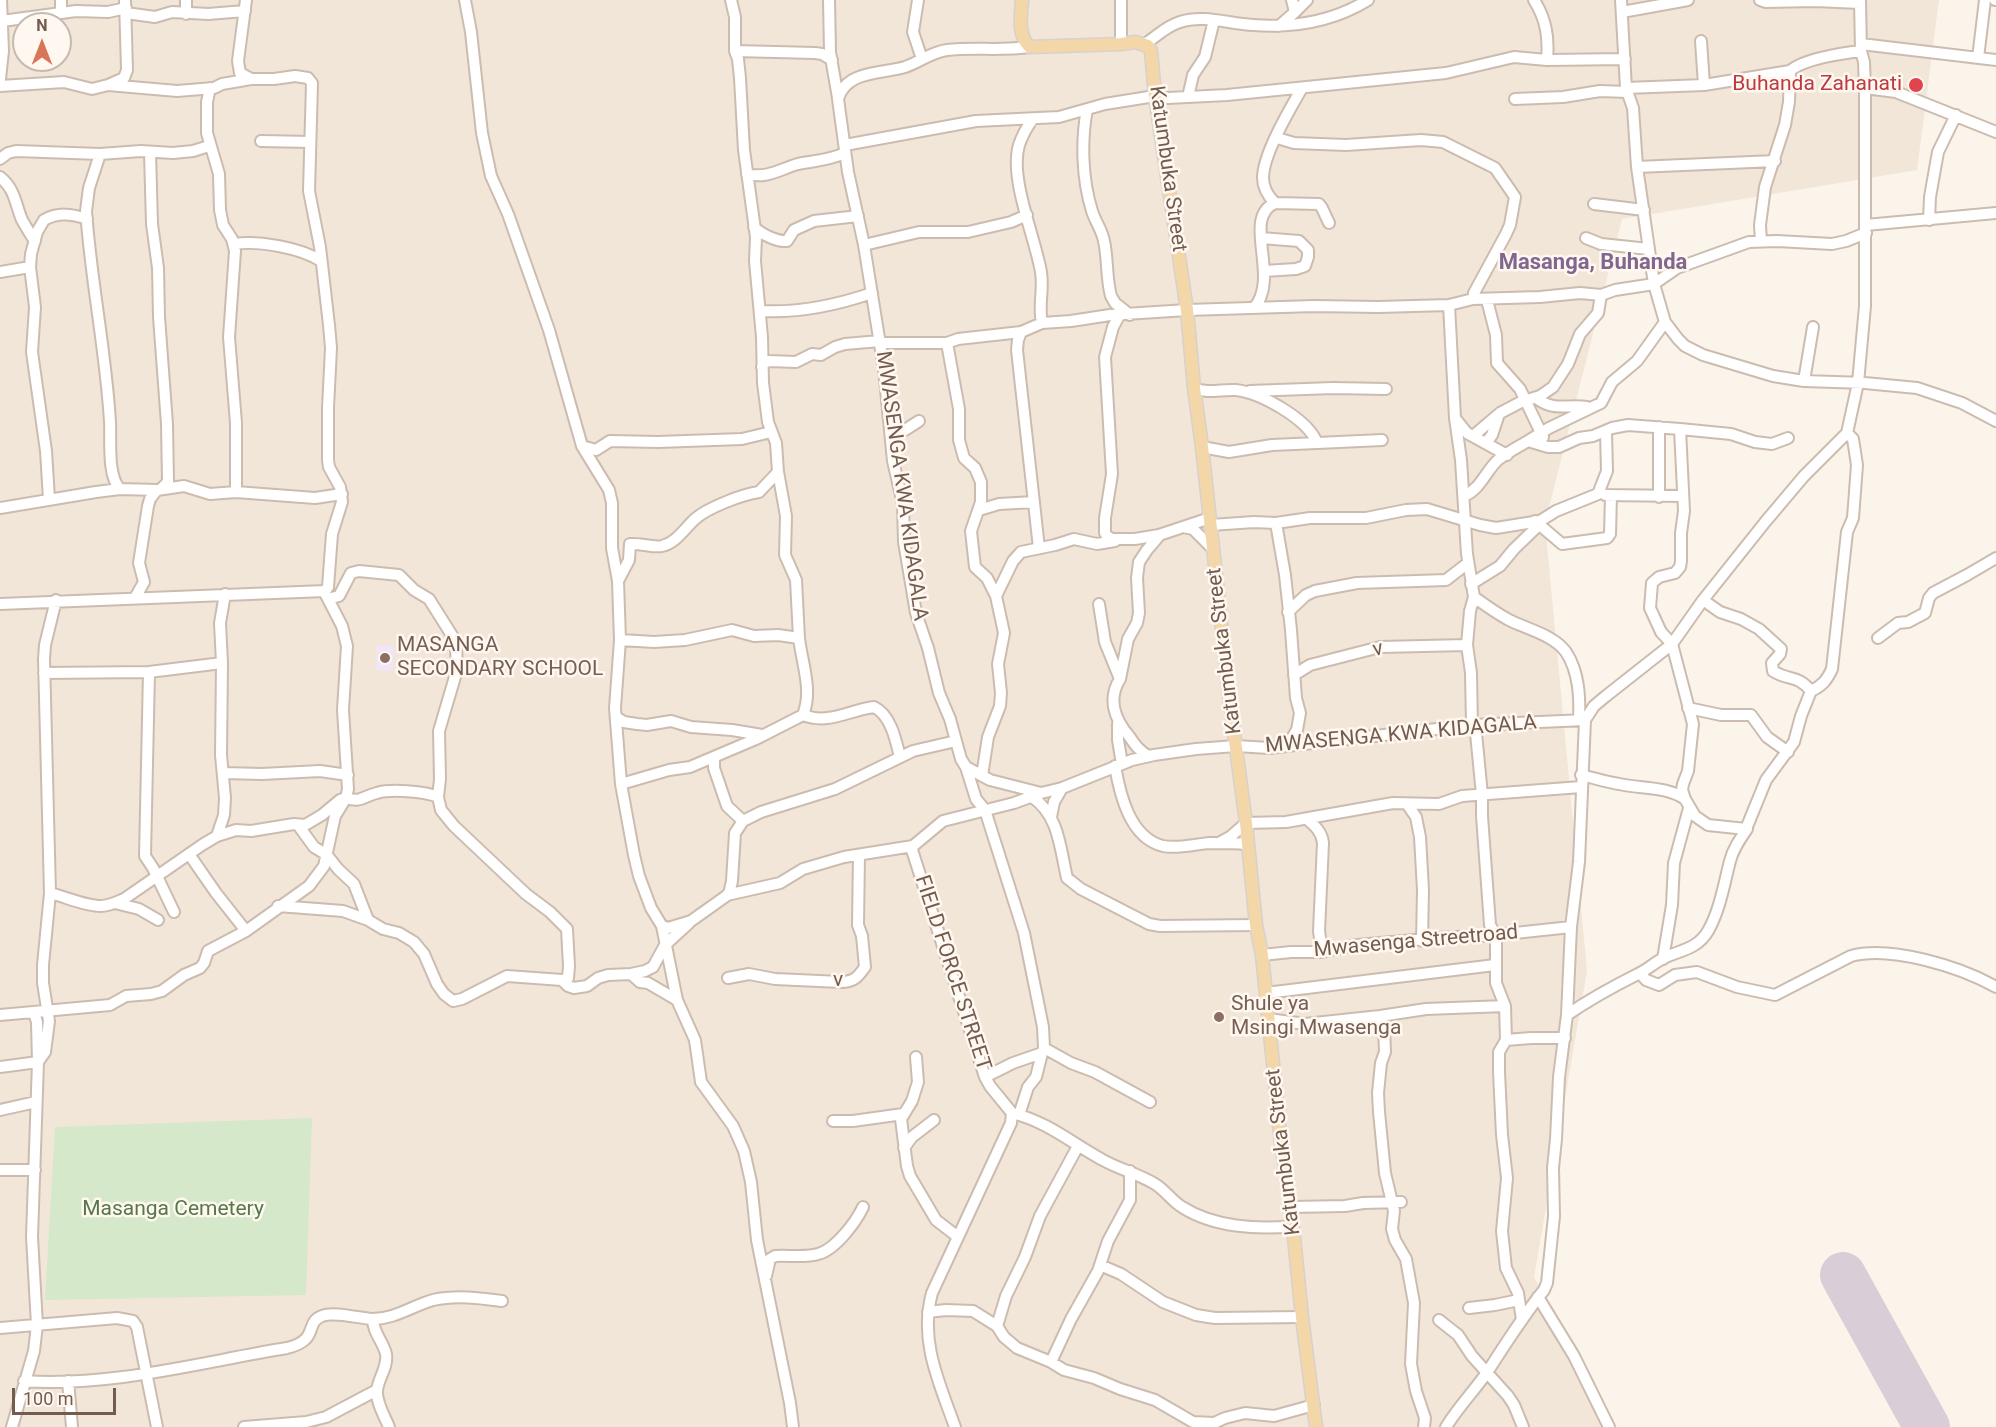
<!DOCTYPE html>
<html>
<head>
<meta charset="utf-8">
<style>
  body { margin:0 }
  #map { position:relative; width:1996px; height:1427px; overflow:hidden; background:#fbf4ea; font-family:Roboto,sans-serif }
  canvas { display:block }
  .north { position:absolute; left:12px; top:12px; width:60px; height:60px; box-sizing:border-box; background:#fef8f0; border:2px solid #c6bab0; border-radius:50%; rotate:0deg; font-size:16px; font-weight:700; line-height:24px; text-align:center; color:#735c4f }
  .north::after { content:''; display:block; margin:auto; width:21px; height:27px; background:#d9765a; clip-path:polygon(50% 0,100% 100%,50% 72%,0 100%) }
  .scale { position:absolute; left:12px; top:1388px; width:104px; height:27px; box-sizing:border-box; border:3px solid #735c4f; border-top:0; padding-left:8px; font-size:18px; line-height:21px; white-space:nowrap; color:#735c4f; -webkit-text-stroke:4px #fef8f0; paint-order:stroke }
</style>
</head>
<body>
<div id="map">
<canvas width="1996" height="1427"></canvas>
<div class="north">N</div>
<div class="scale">100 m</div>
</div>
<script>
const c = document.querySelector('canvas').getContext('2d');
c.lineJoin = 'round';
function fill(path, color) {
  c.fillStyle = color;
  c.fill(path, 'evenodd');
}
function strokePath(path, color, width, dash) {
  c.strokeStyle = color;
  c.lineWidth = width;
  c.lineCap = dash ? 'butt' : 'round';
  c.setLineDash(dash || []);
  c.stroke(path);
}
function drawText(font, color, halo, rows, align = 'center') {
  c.font = font + ' Roboto,sans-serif';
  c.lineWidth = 5;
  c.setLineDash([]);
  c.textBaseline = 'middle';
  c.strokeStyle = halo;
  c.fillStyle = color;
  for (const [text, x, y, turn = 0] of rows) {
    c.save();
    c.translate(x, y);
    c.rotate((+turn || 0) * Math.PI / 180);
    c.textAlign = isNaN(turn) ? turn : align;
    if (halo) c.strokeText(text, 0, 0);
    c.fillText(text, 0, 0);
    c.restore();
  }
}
fill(new Path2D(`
  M0,0H1939L1917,170L1622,219L1545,523L1587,971L1534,1277L1617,1427H0ZM24,24H60V60H24Z`), '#f2e6d8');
fill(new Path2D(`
  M377,645L394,646L393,671L376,670Z`), '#f1e6f7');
fill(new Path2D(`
  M312,1118L306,1295L45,1300L55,1127Z`), '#d5e8c9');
strokePath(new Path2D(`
  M1843,1275L1927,1427`), '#d9ced7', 46);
const minor = new Path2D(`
  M61,0V13
  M186,0V14
  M246,0L238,61L240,73L251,79
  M465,0L471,32L482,133L491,176L508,214L549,330L582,446L609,490L612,503V548L618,581L620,640L615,708L621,784L634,855L639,876L651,908L662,926L677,1000L695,1040L701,1082L733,1126L744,1151L751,1182L757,1240L790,1403L793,1427
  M731,0L735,17V51L738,59L740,78L744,150L756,237L755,261L762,337L763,383L768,422L776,443L778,472L786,516L785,555L796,580L799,638
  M829,0L830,52L838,98
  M918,0L913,32L922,59
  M1121,0V44
  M1534,0C1546,19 1549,37 1547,60
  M1621,0L1626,88L1633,108L1637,167L1654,284L1665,322L1678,339L1685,346L1703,355L1773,376L1804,381L1865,383L1917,388L1962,403L1996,421
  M1760,0L1766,2L1815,1L1860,3
  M1995,0H1996
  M1295,12L1307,0
  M1622,12L1688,0
  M126,13L155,17L172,12L208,14L245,11
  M2,21L76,11L108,12L126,8
  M1279,26L1295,12L1292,0
  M1701,41L1704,85
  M1145,44C1156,37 1166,26 1180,22C1204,14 1229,24 1253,25C1293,28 1334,21 1368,0
  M1861,44L1996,60
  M1030,47C1002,51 974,47 947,50C931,52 920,62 905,67C882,74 846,70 838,99L848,172L864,245L884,369L893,461L903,504L904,542L916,613L928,648L939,693L950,719L961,759L966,767L990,780L1041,793L1062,788L1132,760L1154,755L1196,749L1236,746L1269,748L1472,725L1585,720
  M735,51L815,53L822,54L832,60
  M1978,58L1985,0
  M0,79L3,51L1,0
  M108,85L124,78L127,70L125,0
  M0,86L64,82L92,89L108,85L177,91L214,88L222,84L251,79H274L295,76L308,78L312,83L309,191L320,247L329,325L331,348L328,408V460L329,467L340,487L342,502L332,534L328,587L325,591L0,604
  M210,88L207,102V133L219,174L220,210L223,225L232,239L235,251L229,337L236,423V492
  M1626,88L1704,85L1790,71C1803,59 1843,53 1861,51
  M1865,88L1896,92L1996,132
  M1188,97L1193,75L1205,57L1214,20
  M1515,99L1563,97L1600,91L1627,92
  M1087,109C1081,141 1082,179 1092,211C1095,221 1102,230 1104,241C1108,259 1106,278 1111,296L1115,303L1130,315
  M1032,120C1027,127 1022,136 1019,145C1009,178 1035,237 1041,272C1044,289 1038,306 1042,323
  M1277,138L1294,143L1346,145L1421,140L1443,142L1495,168L1515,197L1510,225L1506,234L1474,293L1473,299
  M261,141L310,142
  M845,145L976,121L1059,117L1105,104L1155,96L1168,98L1227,95L1446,73L1514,57L1547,60L1625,59
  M150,153L152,224L158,268L159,317L167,424L168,482L161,489
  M100,154L89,188L86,211C91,282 106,352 110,422C111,440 107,476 120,489
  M0,159L8,153L16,151L100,154L141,151L173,153L193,151L209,146
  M1637,167L1775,161
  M747,174C767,179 780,169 798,164C814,161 830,160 845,153
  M0,177C15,189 15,203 22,220C26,227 30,234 35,241
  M1275,203C1268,196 1263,189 1263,178C1263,154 1290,109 1302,88
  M1594,204L1644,210
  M1929,220L1930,197L1938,152L1956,115
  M1866,225L1996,213
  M754,227C761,234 777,242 787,241L794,230L814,221L858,216
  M1261,238L1299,241L1308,250V257L1305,266L1296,269L1264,271
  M1586,238L1601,244L1649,249
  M1761,241L1760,225L1765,187L1785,125L1789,102L1790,71
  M234,244C258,240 301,248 321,261
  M864,245L919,232H968L1011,222L1027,215
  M0,272L30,267
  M1487,300L1496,335L1497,363L1520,389L1543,437
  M1449,305L1455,418L1461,460L1467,554L1474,597C1485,605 1496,613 1509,620C1527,629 1554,635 1566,652C1579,672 1580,697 1579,720
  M1254,308C1281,277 1241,218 1275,203L1319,204L1322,208L1329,223
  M761,311C798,313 837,305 872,293
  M880,343H947L958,339L1021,332
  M947,343L959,409V440L964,458L975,468L981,482V502L971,531L975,567L987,578L996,596L1004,633L998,664L1001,693L1000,706L988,737L982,776
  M762,367L764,363L769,361L796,362L812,354L821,355L835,347L845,344L880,341
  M1804,381L1813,327
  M1194,388C1208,394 1221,389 1236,390C1261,393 1308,419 1317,443L1382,440
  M1250,391L1333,388L1386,389
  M1536,398C1555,412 1566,404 1587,407
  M1455,418L1467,433L1507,455
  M1680,429L1731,434L1755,442L1772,444L1788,438
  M891,435L905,430L919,421
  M1473,436L1500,413L1521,402L1540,396L1553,387L1568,364L1580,334L1598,313L1601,295
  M1528,441L1549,428L1601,403L1612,382L1637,361L1665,322
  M1486,443L1492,435L1499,414
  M582,446L596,450L610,441L658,442L742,439L771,432
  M1202,447L1229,452L1272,445L1317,443
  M1605,495L1683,496
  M1464,496C1481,489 1486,470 1499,459C1508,452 1518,447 1528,441L1548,447H1559L1579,438L1593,436L1612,428L1628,425L1680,429L1684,511L1681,533V561L1680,567L1675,573L1659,577L1652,583L1650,608L1661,632L1672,644L1693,724L1688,771L1683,784L1682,790L1685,799L1695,816L1708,825L1746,829L1766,780L1794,742L1801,716L1811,691C1822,686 1827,680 1832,669L1847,532L1853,518L1857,465L1853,439L1847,433
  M1659,497V427
  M49,499L46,451L32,352L35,307L30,267L31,254L37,232L44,220C58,212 72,214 87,219
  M0,508L96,492L120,489L157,490L184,486L210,494L236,492L315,498L342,494
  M979,510L999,504L1034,502
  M1535,521L1562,544L1607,538L1610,534L1611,495
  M1276,523L1285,575L1291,630L1296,698L1300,713L1297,730L1287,746
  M1211,525L1254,522L1276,523L1310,518H1366L1406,510L1427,509L1480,525L1496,528L1540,521L1556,511L1598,494L1607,471L1606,432
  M1183,527L1193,529L1213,549
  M1115,541L1107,536L1105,533V518L1112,474L1105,357L1113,327L1119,316
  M1039,548L1017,350L1018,340L1021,332L1042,323L1071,321L1110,315L1187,310L1314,306L1378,307L1449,305L1473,299L1540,297L1580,293L1601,295L1615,290L1654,284L1677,268L1749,242L1777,241L1832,244L1846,241L1866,233
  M618,581L629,560L630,544C641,543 654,548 662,546C676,543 685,528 695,519C707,508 743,494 759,492L778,472
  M1471,584L1500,566L1514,549L1539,525
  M996,596L1013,561L1021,552L1055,545L1074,539L1097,544L1115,541L1114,539H1135L1159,535L1210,518
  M1474,597L1470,611L1467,645L1471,673L1472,725L1476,733L1482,795V816L1490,925L1496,935V983L1505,1006L1506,1040L1499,1052V1072L1502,1135L1507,1178L1502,1231L1506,1268L1518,1293L1522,1320
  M135,598L144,582L139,563L148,506L150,499L157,490
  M1703,600L1720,612L1741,619L1759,629L1781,649L1780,654L1772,663L1773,671C1788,681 1797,674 1811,691
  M1099,604L1105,642L1120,679C1107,699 1115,720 1129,736C1135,745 1140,752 1149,756
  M1288,612L1306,595L1315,591L1357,583L1446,580L1468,563
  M1878,638L1898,623L1908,622L1925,613L1929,598L1933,593L1967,575L1996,558
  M620,640L654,642L685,640L732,630L754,636L778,635L799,638C802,664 813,690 803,715L756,739L690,767L669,770L621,784
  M149,672L145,856L153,868L174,912
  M44,673L149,672L222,663
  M1294,675L1310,665L1380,647L1467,645
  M1120,679L1128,639L1137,623L1139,613L1137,578L1139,562L1147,550L1159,536
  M1688,708L1721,715H1751L1767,737L1788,752
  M803,715C829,725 849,710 874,707C891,715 896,741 900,757
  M616,717L624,722L637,724L647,725L671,721L691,727L732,730L762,735
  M1118,724V740L1122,764
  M714,757V768L727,806L743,821
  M1115,766C1120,795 1130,838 1163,846C1178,849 1195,844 1210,843C1222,843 1235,843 1247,844
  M966,767L976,799L985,810L1024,933L1043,1027L1044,1048L1042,1053L1013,1063L985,1077
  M223,773L262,774L320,771L348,775
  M1581,775C1594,778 1607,782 1619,784C1641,789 1666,786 1685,799
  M1032,797C1059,815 1060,848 1067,878L1081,889L1149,924L1160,926L1256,925
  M1407,804L1416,817L1420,837L1423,890L1422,941
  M1051,817L1054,802L1062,788
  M1307,819C1315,826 1322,832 1323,843L1319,931L1322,952
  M298,825L314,847L327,855L338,869L354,884L368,920L383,929L399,933L414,942L424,954L437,984L444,994L453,1001L462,999L507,976L562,980L568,978L569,966L567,929L550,912L526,894L454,826L441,810L438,797L440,779L439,731L457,670L456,646L453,637L429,599L414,590L399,575L359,571L351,573L339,596L328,599
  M217,836L236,830L251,831L294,824L305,825L322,815L340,800L346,798L348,789L343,710L347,646L342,626L326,595
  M1219,843L1230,837L1246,823L1286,822L1393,803L1439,804L1462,796L1581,787
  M189,854L216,893L246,931
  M50,893C66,897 85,906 101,906C109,906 117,902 124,899L202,845L217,836L224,815L225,798L221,755L222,663L220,623L225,594
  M727,895L780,883L803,869L844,857L913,846
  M115,903L139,909L158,920
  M278,906L343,911L368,920
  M662,926L668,928L691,921L729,894L732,881L735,833L743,821L761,812L835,789L913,751L956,741
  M1262,955L1291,952H1322L1357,945L1438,938L1496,935L1571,927
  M1663,959L1672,905L1674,863L1689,808
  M1640,973L1646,980L1659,985L1675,975L1697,972L1737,987L1775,995L1851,956C1890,945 1961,967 1996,987
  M631,974L640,982L648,983L677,1000
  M728,978L749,974L775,979L841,982C854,982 858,977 865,967L862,936L858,925L859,855
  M562,980L568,986L574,988L587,986L598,978L608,975L631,974L645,971L653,967L665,945L689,923
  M1266,993L1495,965
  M0,1015L110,1005L126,996L151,994L162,991L184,975L200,968L204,963L208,951L246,931L309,886L324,866L335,816L346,798C362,803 363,796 377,793C390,789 425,791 438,797
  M1567,1015C1590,999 1614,986 1638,974C1647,970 1654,963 1662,959C1679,950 1697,950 1708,931C1720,910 1724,884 1730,861C1733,849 1740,839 1747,829
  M1380,1016L1384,1027L1385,1052L1381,1063L1378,1093L1379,1112L1385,1173L1394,1211L1392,1229L1395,1240L1406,1259L1414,1303L1411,1364L1416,1391L1425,1418L1424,1427
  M1268,1019L1305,1024L1380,1016L1426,1009L1505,1006
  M1506,1040L1531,1038H1565
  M1044,1048L1071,1063L1095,1072L1150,1102
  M916,1057L918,1082L912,1101L901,1119L907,1166L910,1176L936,1220L958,1237
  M0,1067L38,1062L45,1052L49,1021L43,983V965L50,893L44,659L45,645L56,600
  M0,1110L36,1102
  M1012,1113C1048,1122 1070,1142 1101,1159C1118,1169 1137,1173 1155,1184C1165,1190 1172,1201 1182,1207C1213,1227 1258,1230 1293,1226
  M1019,1115L1028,1087L1036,1077L1042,1053
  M833,1121H853L903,1114
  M904,1148L912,1137L934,1120
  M0,1170H35
  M1291,1207L1345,1206L1363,1203L1401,1202
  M1100,1265L1121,1274L1163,1302L1196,1315L1215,1318L1302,1317
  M766,1276L770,1259L775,1256C789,1255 806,1258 818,1254C835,1250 856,1222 863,1207
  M1538,1297L1574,1356L1609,1427
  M1469,1308L1495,1305L1519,1300
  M928,1312L946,1310L973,1311L997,1326L1004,1337L1017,1348L1051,1362L1064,1370L1094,1378L1120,1389L1155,1400L1193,1422L1214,1423L1225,1418L1245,1413L1274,1416L1314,1405
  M373,1319C373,1333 383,1341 386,1354C388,1368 378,1378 377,1391C376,1402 385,1417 389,1427
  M1439,1320L1458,1335L1472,1356L1508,1396L1514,1405L1523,1427
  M997,1326L1006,1296L1025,1257L1040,1216L1078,1146
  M0,1328L117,1318L133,1321L137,1327L157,1427
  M1051,1362L1071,1319L1098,1271L1108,1241L1130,1200V1171
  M24,1381C112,1387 201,1362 287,1348C320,1340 304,1323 322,1316C334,1311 358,1318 372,1319C395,1319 412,1306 433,1300C456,1295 480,1298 502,1301
  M68,1381L72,1427
  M12,1427L34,1351L37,1325L32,1237L38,1062L37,1022L34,1013
  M244,1427L306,1422L326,1417L377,1390
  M955,1427C939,1382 919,1341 932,1293L1011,1123L1012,1113L990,1086L985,1077L912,850L913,846L943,821L1014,803L1041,793
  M1446,1427C1458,1407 1475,1390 1488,1371C1506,1343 1523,1316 1544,1290L1547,1283L1554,1216L1553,1168L1556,1139L1559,1077L1567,1015L1571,927L1579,862L1585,720L1594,706L1606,696L1672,644L1703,600L1766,521L1804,476L1847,433L1858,383L1865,306V88L1864,62L1861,51L1860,0`);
const major = new Path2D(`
  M1022,0C1021,17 1017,35 1030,47L1121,44L1135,42L1148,46L1151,51L1155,96L1187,310L1194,388L1202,447L1230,703L1246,823L1256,925L1262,955L1281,1143L1291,1207L1302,1317L1316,1427`);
strokePath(minor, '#ccbcb0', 14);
strokePath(major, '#d8d1ce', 15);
strokePath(minor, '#fff', 10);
strokePath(major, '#f3d7a8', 12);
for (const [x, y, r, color] of [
  [1916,85,8,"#e0444e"],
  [385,658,6,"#8d6e63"],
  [1219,1017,6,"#8d6e63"]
]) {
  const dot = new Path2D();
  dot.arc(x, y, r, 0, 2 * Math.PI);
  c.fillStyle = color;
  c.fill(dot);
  strokePath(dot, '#fef8f0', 2);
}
drawText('21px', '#be3a42', '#fef8f0', [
  ["Buhanda Zahanati",1902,85]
], 'right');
drawText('21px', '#735c4f', '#fef8f0', [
  ["Katumbuka Street",1167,169,82],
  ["MWASENGA KWA KIDAGALA",901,486,82],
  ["v",1378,650,-11],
  ["Katumbuka Street",1225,651,-97],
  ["MWASENGA KWA KIDAGALA",1401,735,-5],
  ["Mwasenga Streetroad",1416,942,-5],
  ["FIELD FORCE STREET",952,973,72],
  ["v",838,981],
  ["Katumbuka Street",1284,1152,-97]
]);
drawText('21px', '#785e54', '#fef8f0', [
  ["MASANGA",397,646],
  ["SECONDARY SCHOOL",397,670],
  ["Shule ya",1231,1005],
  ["Msingi Mwasenga",1231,1029]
], 'left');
drawText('21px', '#567848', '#fef8f0', [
  ["Masanga Cemetery",173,1210]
]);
drawText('bold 22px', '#81678f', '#fef8f0', [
  ["Masanga, Buhanda",1593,263]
]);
</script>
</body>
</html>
